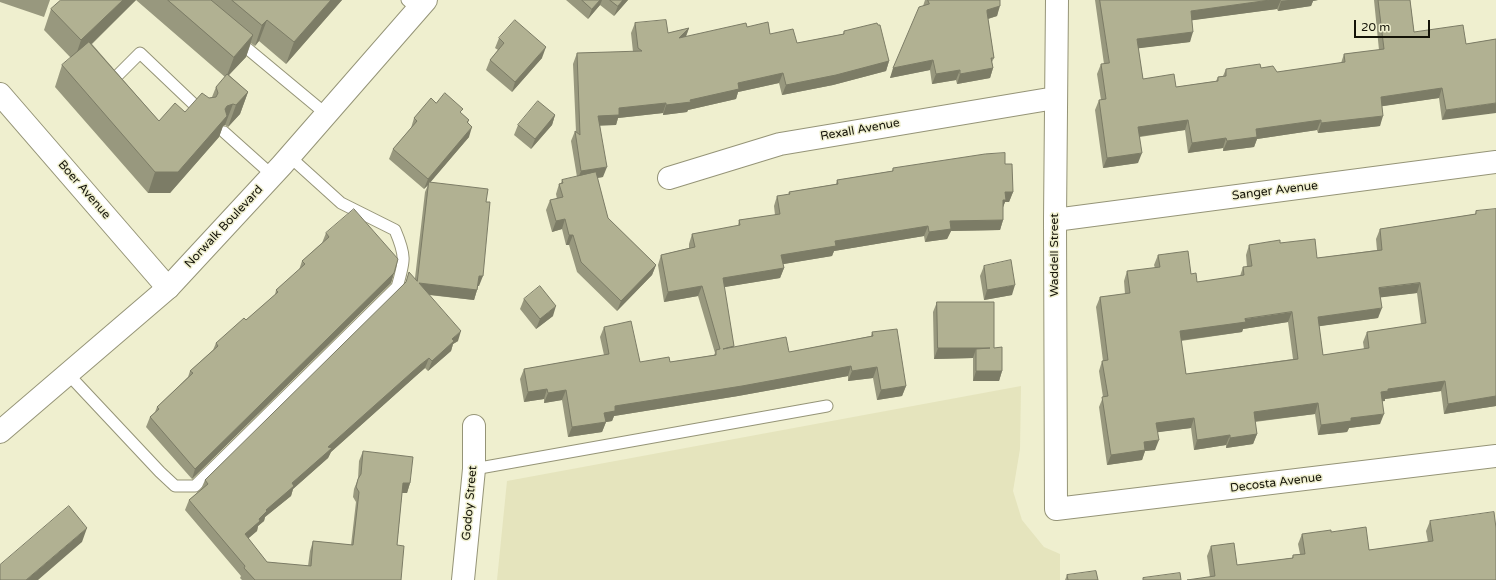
<!DOCTYPE html>
<html>
<head>
<meta charset="utf-8">
<style>
  body { margin:0 }
  #map { position:relative; width:1496px; height:580px; overflow:hidden; background:#efefcf; font-family:"Varela Round",sans-serif }
  canvas { display:block }
  .scale { position:absolute; left:1354px; top:20px; width:76px; height:18px; box-sizing:border-box; border:2px solid #141308; border-top:0; padding-left:5px; font-size:12px; line-height:14px; white-space:nowrap; color:#141308; -webkit-text-stroke:3px #efefcf; paint-order:stroke }
</style>
</head>
<body>
<div id="map">
<canvas width="1496" height="580"></canvas>
<div class="scale">20 m</div>
</div>
<script>
const c = document.querySelector('canvas').getContext('2d');
c.lineJoin = 'round';
function fill(path, color) {
  c.fillStyle = color;
  c.fill(path, 'evenodd');
}
function strokePath(path, color, width, dash) {
  c.strokeStyle = color;
  c.lineWidth = width;
  c.lineCap = dash ? 'butt' : 'round';
  c.setLineDash(dash || []);
  c.stroke(path);
}
function drawText(font, color, halo, rows, align = 'center') {
  c.font = font + ' "Varela Round",sans-serif';
  c.lineWidth = 3;
  c.setLineDash([]);
  c.textBaseline = 'middle';
  c.strokeStyle = halo;
  c.fillStyle = color;
  for (const [text, x, y, turn = 0] of rows) {
    c.save();
    c.translate(x, y);
    c.rotate((+turn || 0) * Math.PI / 180);
    c.textAlign = isNaN(turn) ? turn : align;
    if (halo) c.strokeText(text, 0, 0);
    c.fillText(text, 0, 0);
    c.restore();
  }
}
fill(new Path2D(`
  M1021,386L1020,449L1013,491L1022,520L1044,547L1060,554V580H497L507,481Z`), '#e5e4bd');
const service = new Path2D(`
  M407,0L418,10
  M237,40L326,114
  M111,82L140,53L203,113
  M224,132L272,175
  M68,374L160,472L175,486H195L397,287C405,260 406,256 395,230L341,203L289,156
  M474,469L827,406`);
const minor = new Path2D(`
  M1057,0L1055,220L1056,509L1496,456
  M0,94L168,288
  M669,178L780,144L1055,98
  M1055,220L1496,162
  M463,580L474,469V426`);
const secondary = new Path2D(`
  M0,432L168,288L282,165L426,0`);
strokePath(service, '#959477', 13);
strokePath(minor, '#959477', 24);
strokePath(secondary, '#959477', 24);
strokePath(service, '#fff', 11);
strokePath(minor, '#fff', 22);
strokePath(secondary, '#fff', 22);
fill(new Path2D(`
  M0,0H50L44,17L0,2Z
  M61,0H342L286,64L259,41L255,46L251,43L246,57L229,75L248,92L240,114L228,127L225,125L223,126L219,137L170,193H148L55,87L62,65L71,58L44,30L51,9ZM136,0L225,77L216,87L212,97L209,98L185,112L159,121L92,44Z
  M566,0H628L614,16L600,5L588,19Z
  M925,0H1000L997,16L988,19L994,58L992,62L993,68L990,78L957,84L956,80L932,84L930,70L890,78L923,6Z
  M1095,0H1318L1313,1L1311,6L1278,11L1277,9L1192,20L1190,42L1138,48L1143,79L1176,87L1216,81L1218,77L1223,76L1226,69L1261,68L1277,72L1341,63L1344,54L1379,50L1374,0H1410L1414,32L1466,44L1496,39L1442,120L1439,98L1382,106L1380,126L1318,133L1317,130L1257,139L1254,147L1223,151V148L1188,153L1185,130L1140,137L1138,163L1103,168L1095,110L1099,100H1101L1097,74L1101,64H1104Z
  M635,23L668,33L689,28L686,37L747,27L770,34L797,43L843,34L844,31L889,61L886,71L833,85L782,95L779,83L738,92L736,99L688,110L687,112L663,115V113L618,118L616,125H600L603,177L597,178L608,218L656,265L652,275L617,311L577,272L569,245H566L562,229L552,232L546,210L550,200L557,199L556,194L559,184L561,183L562,180L577,177L571,141L575,131L576,132L573,64L577,53L633,52L631,33Z
  M499,38L542,58L512,92L486,70L490,60L498,50L495,48Z
  M436,103L461,113L469,120L468,123L469,137L430,182L479,286H478L477,290L474,300L429,295L458,341L453,344L451,351L428,371L425,368L417,375L331,452L328,458L293,489L291,496L265,517L264,521L258,526L257,531L248,538L267,562L308,566L310,551L313,541L351,545L356,502L353,497L354,489L358,479L359,461L363,451L410,483L407,493H402L397,545L401,580H242L240,578L241,576L185,510L189,500L201,489L205,480L415,278L425,192L428,185L424,189L389,159L393,149L411,128L414,118Z
  M555,115L552,125L531,149L514,135L518,125Z
  M1005,164L1013,192L1009,202H1005L1003,207V220L1000,230L951,231L947,239L925,242L924,236L834,251L832,256L783,264L784,268L780,278L724,287L734,347L789,352L871,336L872,332L906,386L902,396L877,400L873,378L848,381V376L738,396L614,416L612,421L606,422L602,432L568,437L562,400L544,403V399L524,402L520,379L524,369L604,355L600,337L604,327L640,362H670L714,355L715,353L698,296L664,302L658,265L661,255L689,248V244L692,234L738,226L739,220L775,215L774,206L777,196L788,195L789,192L836,184L837,180L892,171L893,168Z
  M1476,211L1496,406L1444,414L1441,391L1385,399V401H1382L1380,424L1349,428L1347,432L1318,435L1315,414L1255,422L1257,434L1253,444L1226,448V445L1194,450L1191,428L1157,432L1155,450L1145,451L1142,460L1107,465L1099,407L1103,397L1099,371L1102,361H1103L1096,307L1100,297L1125,294L1124,281L1127,271L1155,268L1154,265L1158,255L1191,274L1197,282L1240,276L1243,267H1247L1246,255L1249,245L1280,243L1317,258L1377,250L1376,239L1380,229L1475,214ZM1417,293L1421,324L1367,332L1363,342L1364,349L1323,355L1319,326L1378,318L1381,297ZM1288,322L1293,359L1186,374L1181,341L1242,332L1243,329Z
  M326,233L394,273L391,283L192,479L146,427L150,417L155,412L157,407L188,377L190,371L213,350L216,343L246,320L275,295L276,290L299,270L302,261L322,243Z
  M984,266L1012,295L984,300L980,276Z
  M524,299L553,316L536,329L520,309Z
  M937,302L994,348L1002,371L999,381H973V358L934,359L933,312Z
  M1430,521L1496,580L1210,577L1207,556L1211,546L1237,565L1292,558L1293,555L1300,554L1298,544L1302,534L1331,532L1369,550L1428,542L1426,531Z
  M1067,575L1098,580H1065Z`), '#98987e');
fill(new Path2D(`
  M123,0H136L74,61L81,40Z
  M331,0H342L286,64L294,42Z
  M600,0H602L600,5L588,19L592,9Z
  M623,0H628L614,16L618,6Z
  M1270,0H1281L1277,9L1187,21L1191,11Z
  M1288,0H1318L1313,1L1311,6L1278,11L1281,1Z
  M1000,6L997,16L984,20L987,10Z
  M267,20L259,41L255,46L262,25Z
  M689,28L685,38H679Z
  M1193,32L1190,42L1133,49L1137,39Z
  M253,35L246,57L226,78L234,57Z
  M546,47L542,58L512,92L515,82Z
  M933,60L930,70L890,78L893,68Z
  M889,61L886,71L833,85L782,95L786,85Z
  M993,68L990,78L957,84L960,74Z
  M960,70L956,80L932,84L936,74Z
  M783,73L779,83L738,92L736,99L688,110L687,112L663,115L666,105L738,83Z
  M1442,88L1439,98L1377,107L1381,97Z
  M248,92L240,114L228,127L236,105Z
  M666,103L663,113L618,118L616,125L595,126L598,116L619,108Z
  M1496,103V113L1442,120L1446,110Z
  M233,104L225,125L223,126L219,137L170,193H148L155,172L225,109L227,106Z
  M555,115L552,125L531,149L535,139Z
  M1383,116L1380,126L1318,133L1321,123Z
  M1188,120L1185,130L1135,137L1138,127Z
  M1321,120L1317,130L1257,139L1254,147L1223,151L1227,141L1256,129Z
  M472,127L469,137L429,184V182L428,185L424,189L428,179Z
  M1226,138L1223,148L1188,153L1192,143Z
  M1142,153L1138,163L1103,168L1107,158Z
  M607,167L603,177L577,181L581,171Z
  M1005,192H1013L1009,202H1005L1002,210H999Z
  M565,219L562,229L552,232L556,221Z
  M1003,220L1000,230L951,231L947,239L925,242L929,232L950,221Z
  M928,226L924,236L834,251L832,256L778,265L781,255L835,241Z
  M569,235H573L569,245H566Z
  M656,265L652,275L617,311L621,301Z
  M784,268L780,278L719,288L723,278Z
  M394,273L391,283L192,479L195,469Z
  M479,276H483L479,286H475Z
  M419,283L477,290L474,300L415,293Z
  M1420,283L1417,293L1376,298L1379,288Z
  M1015,285L1012,295L984,300L987,290Z
  M702,286L698,296L664,302L668,292Z
  M556,306L553,316L536,329L540,319Z
  M1382,308L1378,318L1314,327L1318,317Z
  M1292,312L1288,322L1243,329L1242,332L1176,341L1180,331L1245,319Z
  M461,331L458,341L453,344L451,351L428,371L432,361L452,339Z
  M938,348H990L976,349L973,358L934,359Z
  M429,358L425,368L417,375L331,452L328,458L293,489L291,496L265,517L264,521L258,526L257,531L242,544L245,534L266,510L328,447L420,365Z
  M851,366L848,376L738,396L614,416L612,421L601,423L604,413L615,406Z
  M877,367L873,378L848,381L852,371Z
  M976,371H1002L999,381H973Z
  M1445,381L1441,391L1385,399V401L1377,402L1381,392L1388,389Z
  M906,386L902,396L877,400L881,390Z
  M547,389L544,399L524,402L528,392Z
  M566,390L562,400L544,403L548,393Z
  M1496,396V406L1444,414L1448,404Z
  M1318,403L1315,414L1250,422L1254,412Z
  M1384,414L1380,424L1349,428L1347,432L1318,435L1321,425L1351,418Z
  M1194,418L1191,428L1152,433L1156,423Z
  M606,422L602,432L568,437L572,427Z
  M1257,434L1253,444L1226,448L1230,438Z
  M1230,435L1226,445L1194,450L1197,440Z
  M1159,440L1155,450L1145,451L1142,460L1107,465L1111,455L1144,442Z
  M403,483H410L407,493H400Z
  M87,528L82,542L38,580H26Z`), '#7c7c66');
const building = new Path2D(`
  M61,0H123L81,40L51,9Z
  M168,0H211L253,35L234,57Z
  M232,0H331L294,42L267,20L262,25Z
  M582,0H600L592,9Z
  M610,0H623L618,6Z
  M928,0H1000V6L987,10V12L994,58H991L993,68L960,74V70L936,74L933,60L893,68L919,7L929,4Z
  M1100,0H1270L1191,11L1193,32L1137,39L1143,79L1174,74L1176,87L1218,81V77L1226,76V69L1260,64L1261,68L1273,66L1277,72L1345,62L1344,54L1384,49L1378,0H1410L1414,32L1463,25L1466,44L1496,39V103L1446,110L1442,88L1381,97L1383,116L1321,123V120L1256,129L1257,137L1227,141L1226,138L1192,143L1188,120L1138,127L1142,153L1107,158L1099,100L1106,99L1101,64L1109,63Z
  M515,20L546,47L515,82L490,60L504,43L499,38Z
  M666,20L668,33L689,28L679,38L746,23L747,27L768,22L770,34L793,29L797,43L844,34V31L877,23L878,25H880L889,61L836,75L786,85L783,73L738,83L739,89L690,100L691,102L666,105V103L619,108V115L598,116L607,167L581,171L575,131L580,135L577,53L642,51L638,48L635,23Z
  M89,42L159,121L175,103L185,112L202,93L209,98L216,97L218,93L216,87L227,74L248,92L236,105L233,104L227,106L225,109L227,116L178,172H155L62,65Z
  M445,93L463,109L460,112L469,120L467,122L472,127L428,179L393,149L417,121L414,118L431,98L436,103Z
  M538,101L555,115L535,139L518,125Z
  M1005,153V164H1012L1013,192H1005L1006,200H1003V220L950,221L951,229L929,232L928,226L835,241L836,246L781,255L784,268L723,278L734,346L723,349L786,337L789,352L873,336L872,332L897,329L906,386L881,390L877,367L852,371L851,366L742,386L615,406V411L604,413L606,422L572,427L566,390L548,393L547,389L528,392L524,369L609,354L604,327L631,321L640,362L669,357L670,362L716,355V350L720,349L702,286L668,292L661,255L695,247L692,234L740,225L739,220L780,214L777,196L790,194L789,192L838,184L837,180L893,171V168L985,154Z
  M596,172L608,218L656,265L621,301L581,262L573,235H569L565,219L556,221L550,200L563,197L559,184L563,183L562,180Z
  M429,182L488,189L486,202H490L483,276H479L477,290L419,283L461,331L452,339L454,341L432,361L429,358L420,365L328,447L332,448L292,483L294,486L266,510L267,511L259,519L260,521L245,534L267,562L311,566L313,541L353,545L359,492L356,487L358,479L361,474L363,451L413,457L410,483H403L397,545L404,546L401,580H255L244,568L245,566L189,500L208,484L205,480L406,282L409,272L417,281Z
  M354,209L398,259L394,273L195,469L150,417L159,409L157,407L193,373L190,371L218,346L216,343L244,318L246,320L278,292L276,290L305,264L302,261L329,237L326,233Z
  M1496,209V396L1448,404L1445,381L1388,389V391L1381,392L1384,414L1351,418V421L1321,425L1318,403L1254,412L1257,434L1230,438V435L1197,440L1194,418L1156,423L1159,440L1144,442L1145,450L1111,455L1102,397L1108,396L1102,361L1108,360L1100,297L1130,293L1127,271L1160,267L1158,255L1188,251L1191,274L1196,273L1197,282L1244,275L1243,267L1252,266L1249,245L1280,240V243L1315,239L1317,258L1382,250L1380,229L1476,214V211ZM1420,283L1426,323L1367,332L1369,348L1323,355L1318,317L1382,308L1379,288ZM1292,312L1298,359L1186,374L1180,331L1246,322L1245,319Z
  M1011,260L1015,285L987,290L984,266Z
  M540,286L556,306L540,319L524,299Z
  M937,302H994V348L1002,347V371H976V349L990,348H938Z
  M69,506L87,528L26,580H0V565Z
  M1494,512L1496,528V580H1187L1215,576L1211,546L1234,543L1237,565L1293,558V555L1305,554L1302,534L1331,530V532L1366,527L1369,550L1433,541L1430,521Z
  M1096,571L1098,580H1068L1067,575Z
  M1180,573L1181,580H1143V578Z`);
fill(building, '#b1b192');
strokePath(building, '#7c7c66', 1);
drawText('12px', '#141308', '#efefcf', [
  ["Rexall Avenue",860,130,-10],
  ["Boer Avenue",84,190,49],
  ["Sanger Avenue",1275,191,-7],
  ["Norwalk Boulevard",224,227,-47],
  ["Waddell Street",1055,255,-90],
  ["Decosta Avenue",1276,483,-7],
  ["Godoy Street",470,503,-85]
]);
</script>
</body>
</html>
